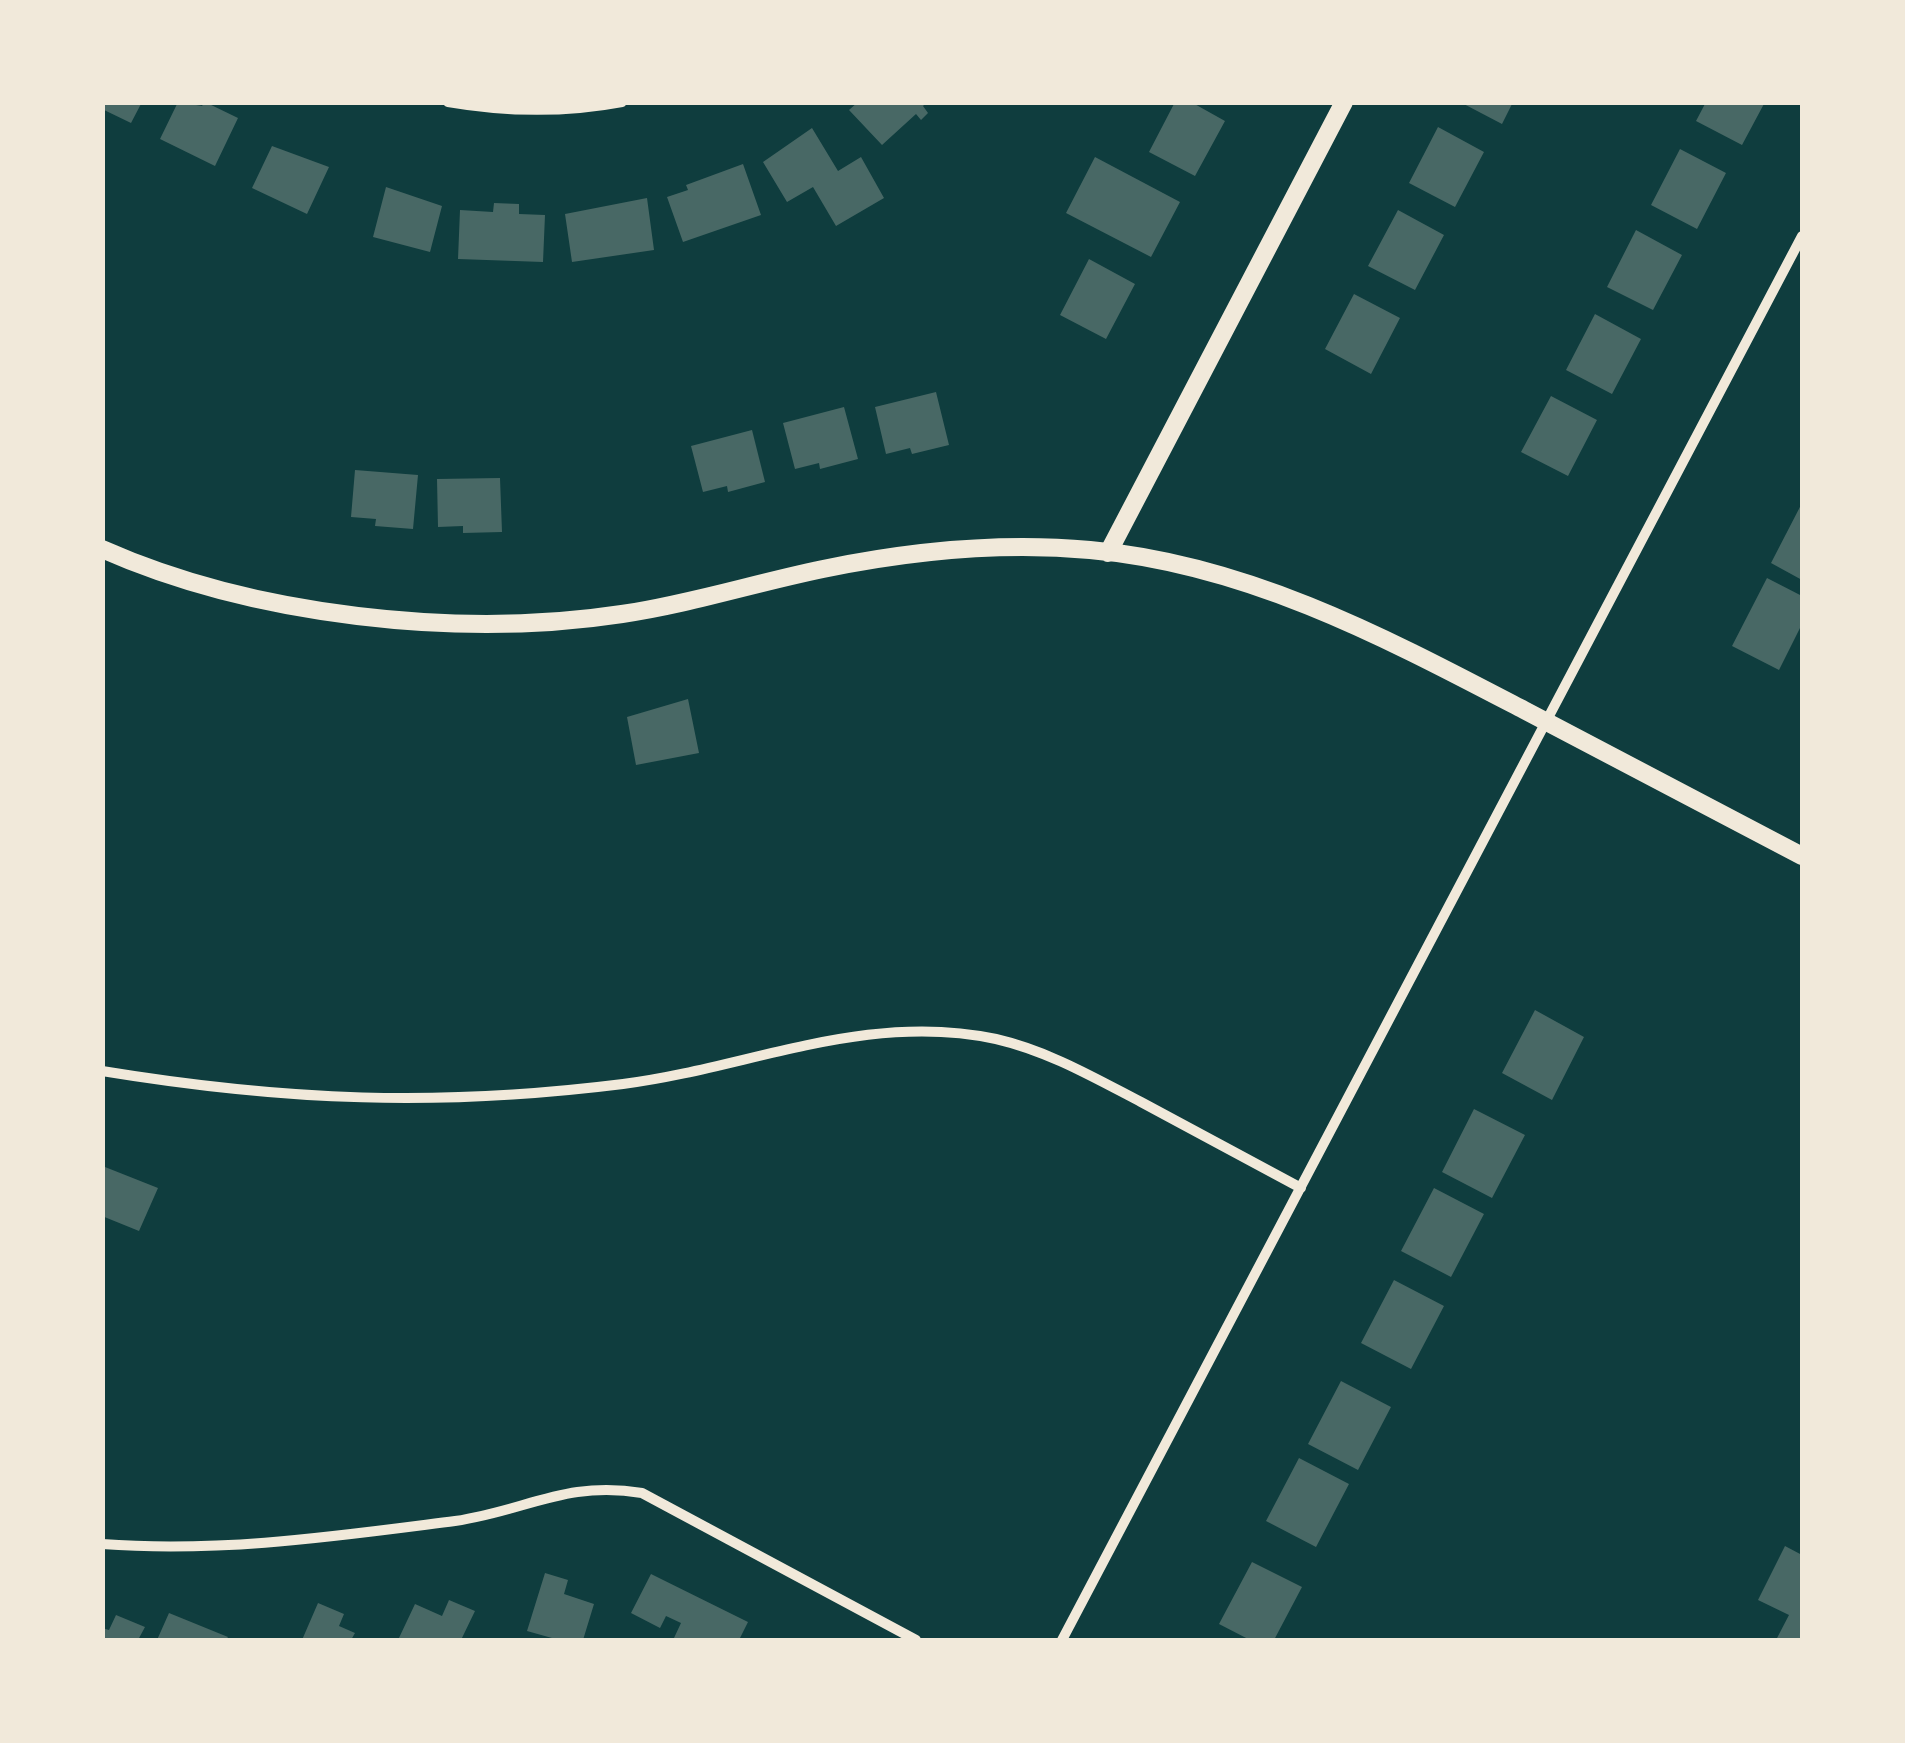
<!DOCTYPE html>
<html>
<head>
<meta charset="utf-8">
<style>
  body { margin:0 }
  #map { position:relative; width:1905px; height:1743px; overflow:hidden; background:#0f3d3e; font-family:Spectral,serif }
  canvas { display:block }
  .frame { position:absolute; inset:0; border:105px solid #f1e9da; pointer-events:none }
</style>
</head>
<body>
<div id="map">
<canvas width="1905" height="1743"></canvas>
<div class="frame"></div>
</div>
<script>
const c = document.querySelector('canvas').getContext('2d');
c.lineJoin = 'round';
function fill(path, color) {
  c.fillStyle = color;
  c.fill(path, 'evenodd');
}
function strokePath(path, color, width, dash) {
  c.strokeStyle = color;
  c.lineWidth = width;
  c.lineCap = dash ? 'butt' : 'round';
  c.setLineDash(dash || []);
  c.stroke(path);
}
fill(new Path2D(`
  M102,102H142L131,123L102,109Z
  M178,102L202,106L205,102L238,118L215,166L160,139Z
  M858,102H927L923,106L928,113L921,120L916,114L882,145L849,110Z
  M1175,102H1191L1225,121L1195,176L1149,152Z
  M1460,102H1513L1502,124Z
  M1706,102H1765L1742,145L1696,121Z
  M1438,127L1484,152L1455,207L1409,183Z
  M812,128L838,171L861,157L884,198L836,226L813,187L787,202L763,162Z
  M272,146L329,167L307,214L252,188Z
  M1680,149L1726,173L1697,229L1651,205Z
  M1095,157L1180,202L1151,257L1066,213Z
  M743,164L761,215L683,242L667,197L688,190L686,185Z
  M386,187L442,206L430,252L373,237Z
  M647,198L654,250L572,262L565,214Z
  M494,203L519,204V214L545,215L543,262L458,259L460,210L493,212Z
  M1398,210L1444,235L1415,290L1368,266Z
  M1636,230L1682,255L1653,310L1607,287Z
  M1089,259L1135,284L1106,339L1060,315Z
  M1354,294L1400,318L1371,374L1325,349Z
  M1595,314L1641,339L1612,394L1566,370Z
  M936,392L949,445L912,454L910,448L886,454L875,407Z
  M1551,396L1597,420L1568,476L1521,452Z
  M844,407L858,459L820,469L819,463L795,469L783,423Z
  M752,430L765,482L728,492L727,486L703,492L691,446Z
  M355,470L418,475L413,529L375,526L376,519L351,517Z
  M500,478L502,532L463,533V526L438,527L437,479Z
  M1802,503V580L1771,563Z
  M1767,578L1802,596V624L1779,670L1732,646Z
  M688,699L699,753L636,765L627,717Z
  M1535,1010L1584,1037L1552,1100L1502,1073Z
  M1474,1109L1525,1135L1492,1198L1442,1172Z
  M105,1167L158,1188L139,1231L102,1216Z
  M1434,1188L1484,1214L1451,1277L1401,1251Z
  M1394,1280L1444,1306L1411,1369L1361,1343Z
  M1341,1381L1391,1407L1358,1470L1308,1444Z
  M1299,1458L1349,1484L1316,1547L1266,1521Z
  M1785,1546L1802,1555V1640H1776L1789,1615L1758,1600Z
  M1252,1562L1302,1587L1274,1640H1250L1219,1624Z
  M545,1573L568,1580L564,1594L594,1604L583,1640H559L527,1631Z
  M651,1574L748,1622L739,1640H679L674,1638L681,1623L666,1616L660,1628L631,1613Z
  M449,1600L475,1611L461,1640H398L415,1604L442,1616Z
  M318,1603L344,1614L339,1626L355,1633L351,1640H302Z
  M169,1613L228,1637L226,1640H157Z
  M116,1615L145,1627L138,1640H102V1628L109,1630Z`), '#486865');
strokePath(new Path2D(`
  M448,102C506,112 564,113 622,102
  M102,1071C285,1101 439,1107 623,1084C748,1068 866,1011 996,1039C1048,1051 1093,1077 1141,1102C1194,1131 1248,1159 1301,1188
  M102,1544C222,1553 337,1536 455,1521C525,1511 567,1480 642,1493L916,1640
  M1062,1640L1802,236`), '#f1e9da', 10);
strokePath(new Path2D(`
  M102,549C253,616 459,639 622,614C690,604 755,583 823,569C910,551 1001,542 1090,550C1248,564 1386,638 1524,710C1617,759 1710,807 1802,856
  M1108,553L1344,102`), '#f1e9da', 18);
</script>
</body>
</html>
